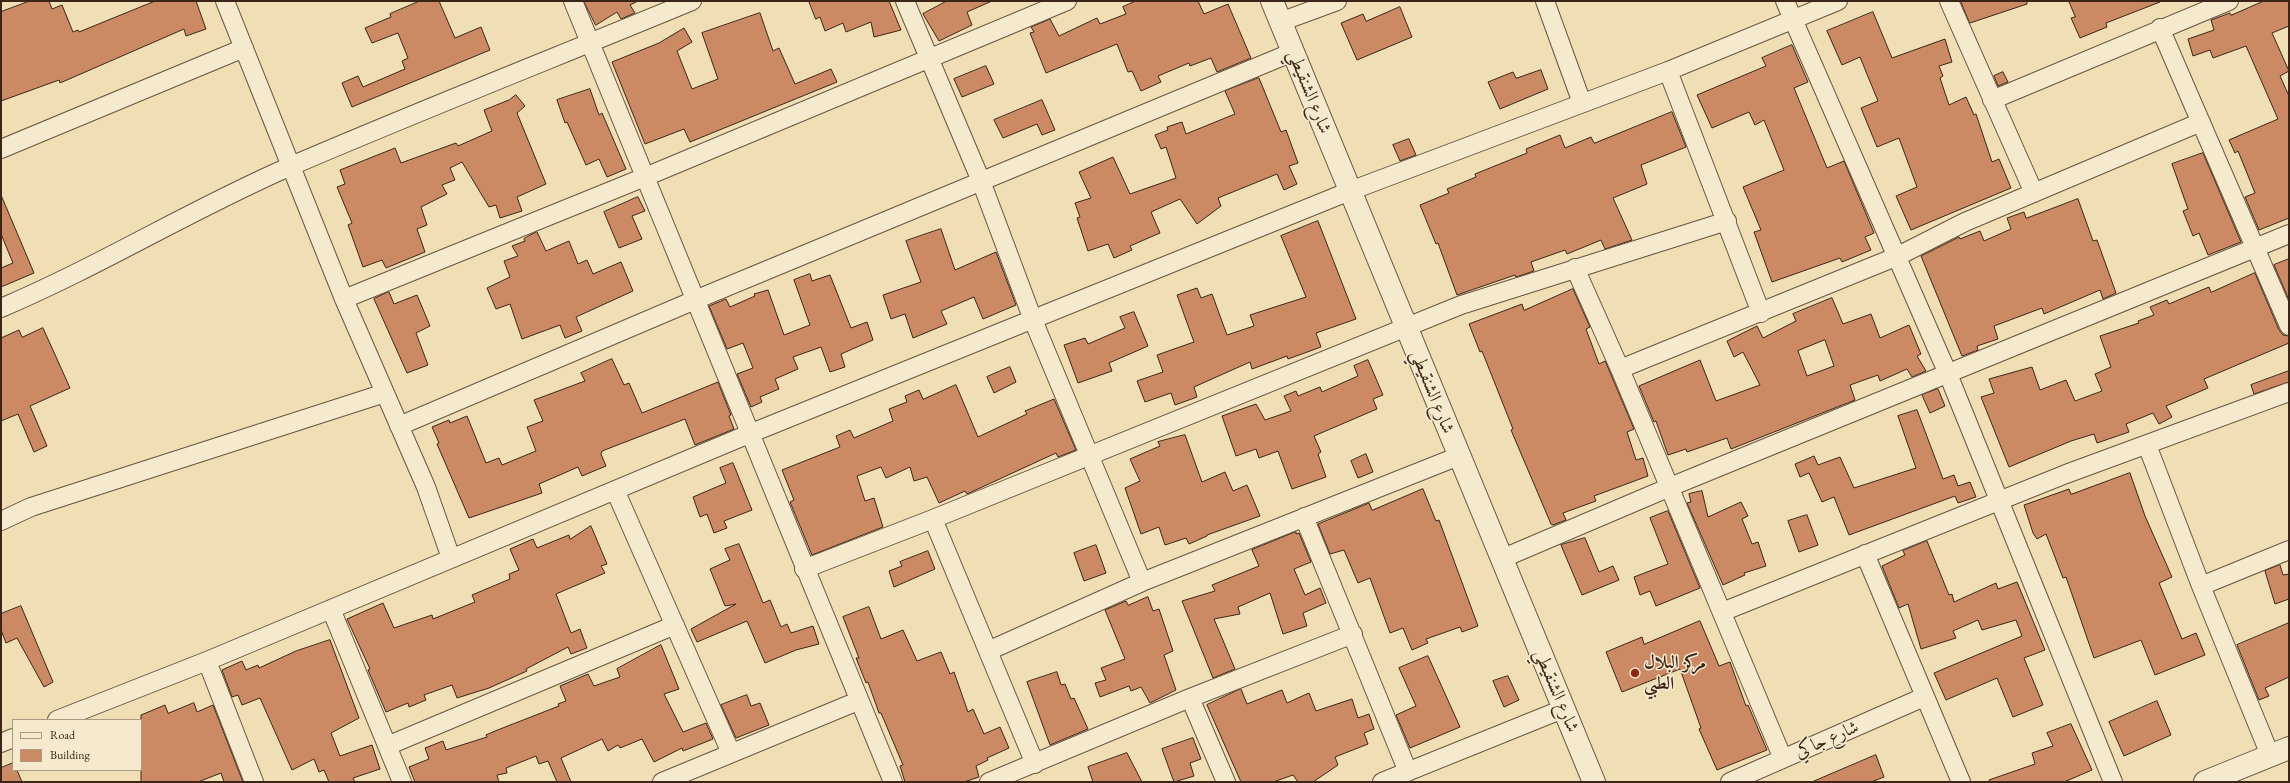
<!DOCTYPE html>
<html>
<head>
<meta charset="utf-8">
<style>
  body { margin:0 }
  #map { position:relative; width:2290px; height:783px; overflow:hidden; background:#f0dfb4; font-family:"EB Garamond",serif }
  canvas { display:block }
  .frame { position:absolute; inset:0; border:2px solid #3b2518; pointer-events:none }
  .legend { position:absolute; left:12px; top:719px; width:130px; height:52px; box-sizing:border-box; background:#f5eace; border:1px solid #ab9b85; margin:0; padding:5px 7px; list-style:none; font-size:12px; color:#3b2518 }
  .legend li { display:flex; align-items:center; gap:8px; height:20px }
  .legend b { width:20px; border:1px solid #ab9b85 }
</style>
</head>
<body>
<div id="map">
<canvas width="2290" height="783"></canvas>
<div class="frame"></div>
<ul class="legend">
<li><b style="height:5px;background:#f5eace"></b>Road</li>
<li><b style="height:11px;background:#cb8a64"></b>Building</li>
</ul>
</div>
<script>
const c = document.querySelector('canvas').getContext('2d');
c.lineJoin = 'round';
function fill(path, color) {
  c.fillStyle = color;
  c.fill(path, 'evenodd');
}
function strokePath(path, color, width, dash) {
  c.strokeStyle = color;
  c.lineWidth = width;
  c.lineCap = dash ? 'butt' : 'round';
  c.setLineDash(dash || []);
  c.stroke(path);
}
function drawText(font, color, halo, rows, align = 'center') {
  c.font = font + ' "EB Garamond",Amiri,serif';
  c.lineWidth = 3;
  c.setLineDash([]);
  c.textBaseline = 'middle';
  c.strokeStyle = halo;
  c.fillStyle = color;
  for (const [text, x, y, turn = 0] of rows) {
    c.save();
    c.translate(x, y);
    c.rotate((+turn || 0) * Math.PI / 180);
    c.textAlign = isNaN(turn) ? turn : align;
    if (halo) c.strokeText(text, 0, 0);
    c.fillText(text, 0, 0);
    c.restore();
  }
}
const building = new Path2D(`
  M30,1H49L52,9L62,5L73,32L78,30L79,32L155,1H196L206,29L186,36L184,29L60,83L59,80L1,101V12Z
  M420,1H439L455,38L481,27L490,50L352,107L342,83L358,76L363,87L405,69L402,61L408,58L398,33L372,43L365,28L391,17L390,14Z
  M584,1H638L630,5L635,13L621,19L617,12L596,25Z
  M809,1H889L901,30L874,37L871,22L846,32L843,23L825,31L820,17L816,19Z
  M947,1H992L967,12L972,25L939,41L923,14Z
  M1136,1H1198L1204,14L1228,4L1251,58L1217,72L1211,58L1190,66L1189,63L1158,76L1161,82L1141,91L1132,71L1128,72L1117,44L1046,73L1030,33L1034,32L1031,27L1050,19L1059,36L1097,18L1100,24L1126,14L1123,7Z
  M1961,1H2027V4L1970,23Z
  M2069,1H2160V2L2106,23L2107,27L2080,38L2071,18L2075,17Z
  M2264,1H2289V26L2272,33L2289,71L2280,76L2289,96V218L2259,230L2245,197L2255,193L2238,151L2235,153L2229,140L2278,119L2246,46L2213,58L2210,50L2193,56L2188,39L2214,30L2211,20L2230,13L2231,15Z
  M1400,7L1412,37L1357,60L1341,23L1363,14L1366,21Z
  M1873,12L1892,58L1945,39L1952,62L1939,66L1943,76L1940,78L1949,105L1966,97L1974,115L1976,114L1992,162L1999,159L2011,188L1911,230L1896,196L1917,187L1899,138L1877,147L1861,108L1878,101L1860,57L1842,65L1827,31Z
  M760,13L773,51L779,48L795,84L831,69L837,82L690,142L684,129L645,144L612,62L659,43L684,28L692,42L677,51L692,89L718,79L702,33Z
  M1792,45L1808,82L1794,88L1827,168L1844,161L1874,233L1865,237L1871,250L1842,262L1840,258L1772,282L1754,232L1761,230L1743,187L1784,170L1764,120L1755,125L1749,112L1712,128L1697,95L1766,66L1762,58Z
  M986,66L994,84L962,97L954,79Z
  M1541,70L1548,89L1500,109L1488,82L1513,72L1516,78Z
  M2003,72L2008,82L1998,86L1994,76Z
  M1259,78L1281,132L1286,130L1298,163L1289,166L1297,184L1284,190L1277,174L1218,198L1221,206L1197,224L1180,199L1151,212L1160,233L1130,246L1132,250L1114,258L1108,244L1088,251L1077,218L1080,217L1075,203L1091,198L1079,172L1113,157L1130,194L1176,178L1166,147L1161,149L1155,135L1168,130L1167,127L1182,122L1186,134L1235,114L1225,91Z
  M590,89L599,115L602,113L626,169L607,177L599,159L586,165L567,122L565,123L557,100Z
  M516,95L525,106L517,113L546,184L517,197L522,211L500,218L496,205L489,207L462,162L450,168L455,180L442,185L447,194L421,207L427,225L417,229L425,252L386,268L382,260L363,267L348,225L352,223L337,187L345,184L340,170L395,148L401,163L456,143L458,146L492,131L484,110L509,100Z
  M1042,100L1055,130L1042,135L1037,124L1003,138L994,120Z
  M1672,112L1686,147L1641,165L1647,184L1613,198L1632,240L1605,249L1601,240L1567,254L1565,250L1531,262L1534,271L1516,277L1515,275L1457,295L1438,243L1436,244L1420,205L1449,193L1447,189L1476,177L1475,174L1527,153L1526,149L1560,135L1565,148L1591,137L1594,143Z
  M1409,139L1416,155L1400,161L1393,145Z
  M2203,153L2241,242L2208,255L2199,233L2193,236L2183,211L2188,209L2172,164Z
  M1,195L34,273L1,287V268L13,263L1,234Z
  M638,197L645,211L632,216L642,239L619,248L604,212Z
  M2078,199L2093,241L2097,240L2116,293L2103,299L2100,290L2044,314L2042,308L1994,326L1998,339L1977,346L1978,350L1962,356L1921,256L1959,237L1960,239L1980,231L1984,241L2011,229L2007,218L2024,212L2026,218Z
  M1318,221L1356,319L1316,333L1321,347L1288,359L1287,356L1252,369L1250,362L1194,387L1197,397L1175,405L1171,393L1145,402L1137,381L1163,372L1157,355L1194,342L1177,295L1197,288L1201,298L1212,294L1227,335L1254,326L1250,315L1306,297L1281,236Z
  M941,229L955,270L996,252L1016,305L983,319L974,297L941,311L947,324L913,338L905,314L891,319L883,295L921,282L906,241Z
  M537,232L546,251L569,241L578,264L587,260L593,274L621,262L633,291L576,317L582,331L565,338L560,325L522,339L510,304L496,309L487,288L510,277L504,261L518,256L512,246L525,241L524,239Z
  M2289,259V300L2274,265Z
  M2255,273L2279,330L2283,335L2289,336V343L2204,379L2208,388L2166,406L2172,417L2159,424L2153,413L2126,424L2129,432L2097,443L2094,434L2071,441L2009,467L1981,397L1994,393L1989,379L2032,367L2040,390L2066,380L2075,401L2102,391L2095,374L2111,367L2100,336L2139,323L2138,321L2154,315L2150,307L2167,300L2169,304L2209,287L2211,292Z
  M810,274L812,281L830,275L851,328L867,322L873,340L841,354L845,367L830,372L821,347L793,357L798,369L775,379L779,389L760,397L762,402L751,407L737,374L753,368L743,343L727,349L709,306L726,299L730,307L755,296L754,294L768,290L784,335L810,325L794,280Z
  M1573,289L1590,327L1586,329L1599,364L1605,361L1606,363L1634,429L1627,432L1636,460L1643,458L1648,476L1594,496L1596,501L1563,513L1566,520L1553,525L1551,524L1511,430L1513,429L1482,351L1480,352L1469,324L1522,304L1524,310Z
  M389,292L394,304L417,295L430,326L416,333L428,365L407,373L374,299Z
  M1832,298L1843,324L1871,314L1880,338L1909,325L1921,354L1917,356L1926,371L1912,377L1907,369L1880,381L1878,375L1850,385L1855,400L1731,449L1727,438L1687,452L1686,449L1668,455L1656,421L1654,422L1639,386L1700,360L1716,401L1760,385L1743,352L1734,357L1727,341L1757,326L1763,338L1796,321L1793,314ZM1825,340L1834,366L1807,376L1798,351Z
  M1134,312L1148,346L1109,363L1112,371L1078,383L1064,345L1085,338L1088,344L1125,328L1120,317Z
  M43,328L70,388L30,406L47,446L34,452L18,414L1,421V338L19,330L22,337Z
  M612,359L624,385L629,383L642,413L718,382L731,415L729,416L734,429L695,445L685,419L602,451L601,454L606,466L582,476L578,467L539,484L542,493L469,518L437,444L439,443L432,427L449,420L450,423L467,416L486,463L499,458L502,465L536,451L527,427L543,421L534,400L585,381L581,373Z
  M1368,360L1383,395L1373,399L1377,409L1314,436L1321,452L1318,454L1326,477L1292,489L1278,451L1259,458L1256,449L1236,456L1222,416L1256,404L1265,420L1291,411L1284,396L1296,391L1298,396L1320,387L1322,392L1358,376L1354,366Z
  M1010,367L1016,382L994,393L987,377Z
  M2289,371V382L2254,394L2251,385Z
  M956,385L978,437L1027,414L1025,411L1054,399L1076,450L1058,457L1056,453L967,494L965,491L939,503L927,477L914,481L910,467L886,478L881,467L857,476L865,501L874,498L883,527L812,555L790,502L794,500L782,470L840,447L836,436L850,430L854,438L893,421L889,409L907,402L905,396L919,390L923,399Z
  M1938,389L1945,406L1930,413L1922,395Z
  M1917,410L1943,479L1954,475L1958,486L1970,482L1976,497L1958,503L1955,496L1849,535L1834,497L1822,502L1809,473L1800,477L1795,464L1814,456L1818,465L1840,457L1854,488L1916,468L1898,416Z
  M1185,435L1202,482L1225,472L1233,491L1247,485L1260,516L1207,535V536L1189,544L1186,538L1165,545L1159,527L1141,534L1125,488L1140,481L1130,459L1160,446L1158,442Z
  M1366,454L1373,472L1358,478L1351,461Z
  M733,463L752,510L724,521L727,528L714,533L707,514L700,517L693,497L726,483L720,468Z
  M2130,473L2145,516L2172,577L2159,583L2182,639L2196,633L2205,655L2155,675L2141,640L2094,658L2066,577L2063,578L2046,534L2037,539L2033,533L2024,505L2069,489L2071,494Z
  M1423,489L1436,521L1439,520L1478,626L1462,632L1460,627L1426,639L1428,643L1412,650L1403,628L1390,633L1370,578L1358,583L1344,550L1330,554L1318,524L1369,503L1372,510Z
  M1702,491L1708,517L1741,502L1748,516L1742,519L1752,544L1758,542L1766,566L1744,573L1745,575L1723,585L1687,503L1691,502L1689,494Z
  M1668,511L1700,588L1656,606L1650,591L1640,595L1634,577L1668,564L1650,518Z
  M1807,515L1818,545L1799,552L1788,521Z
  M591,526L607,564L601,566L605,573L556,594L571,633L580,629L587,648L571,654L568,647L526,669L527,671L489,688L457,698L452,685L424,695L426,700L409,707L408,703L386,712L368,670L370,669L347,619L383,603L394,628L432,615L433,619L475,602L472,595L510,579L509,574L519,570L510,549L533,539L537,548L569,535L570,539Z
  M1296,532V534L1299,533L1311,562L1294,569L1305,595L1320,588L1326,603L1303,613L1307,626L1283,634L1270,593L1238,607L1240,614L1214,619L1235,669L1213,678L1182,601L1215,591L1212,585L1259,566L1252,550Z
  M1585,538L1599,572L1613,566L1619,580L1582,595L1561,545Z
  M1927,541L1949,595L1952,594L1954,602L1996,583L1998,589L2017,582L2045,650L2024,658L2043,705L2013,717L1997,678L1946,700L1934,673L2022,636L2016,620L1982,630L1978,620L1953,631L1956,638L1921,649L1908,604L1899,608L1882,566L1905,555L1903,551Z
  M739,544L763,603L770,600L781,627L787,624L791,633L813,626L819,644L796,650L765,663L747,621L697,642L691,629L736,604L725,606L710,569L730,560L725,549Z
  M1096,545L1106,573L1084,581L1074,553Z
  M928,551L935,569L894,587L889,571L902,566L900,562Z
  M2280,565L2283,575L2289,574V599L2275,604L2265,571Z
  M1148,597L1153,611L1159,609L1173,651L1164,655L1176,690L1150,703L1141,687L1131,691L1129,686L1100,697L1095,683L1106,680L1101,668L1125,659L1105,610L1126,601L1128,605Z
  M21,606L53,682L44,687L17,638L6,643L1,630V614Z
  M869,607L881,639L903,630L917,661L941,652L950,674L954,672L968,712L973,709L984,734L1000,727L1009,748L987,758L988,760L976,766L979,777L964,782H905L900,766L903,765L881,713H879L868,682L866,683L856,658H859L843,617Z
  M1700,621L1719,666L1730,662L1746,706L1748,705L1767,750L1717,770L1699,729L1701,728L1680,669L1622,692L1606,652L1642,637L1644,644Z
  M2289,623V677L2265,688L2269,696L2259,700L2237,645Z
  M330,640L359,718L331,733L340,756L372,745L380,769L353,778L355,782H329L324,770L319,772L314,759L292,770L260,698L242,705L238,695L232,697L222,670L242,661L246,670L258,665L259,668L296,651Z
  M661,645L679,689L664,694L683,732L706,723L713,739L683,751L682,748L654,762L642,739L620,748L618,745L608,751L602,739L561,758L571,782H557L548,761L539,764L536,756L506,768L507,773L497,775L499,782H415L409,767L429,759L425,748L443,741L446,750L487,737L486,735L495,731L559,706L558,704L566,701L560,686L588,674L594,686L620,677L617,669Z
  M1428,656L1460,727L1410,748L1396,715L1416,706L1399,668Z
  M1057,672L1061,685L1065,684L1071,699L1074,698L1088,729L1050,745L1027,682Z
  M1508,676L1519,700L1504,707L1493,681Z
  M1241,689L1247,704L1282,690L1287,703L1309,693L1316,711L1352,699L1358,718L1369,714L1374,729L1364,733L1368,744L1335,757L1338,765L1313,782H1298L1293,775L1273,782H1241L1207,705Z
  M747,695L751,706L760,703L769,725L736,738L721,705Z
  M2157,701L2171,735L2124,756L2109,722Z
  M194,703L197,712L213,705L243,782H224L221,773L198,782H141V715L165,705L168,713Z
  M2071,724L2092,770L2064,782H1990L1989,780L2035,764L2032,753L2053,746L2047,733Z
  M1193,738L1201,759L1190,763L1194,776L1174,782L1162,749Z
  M1127,753L1142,782H1093L1088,767Z
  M1876,755L1884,777L1871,782H1812Z
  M13,763V770H17L22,782H1V768Z`);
fill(building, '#cb8a64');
strokePath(building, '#3b2518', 1);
const minor = new Path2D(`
  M225,1L344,299L426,487L451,558
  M573,1L893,782
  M905,1L981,181L1033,320L1142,582
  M1545,1L1582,103
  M1785,1L1948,374L2113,782
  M1949,1L2034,193
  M1280,22L1337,1
  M2160,28L2289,326
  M1668,71L1761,313
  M1992,100L2229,1
  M1,149L244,48
  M1575,268L1620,369L1783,759
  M344,299L645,177L1067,1
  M1,308C100,266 192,209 291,166C424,109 559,56 692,1
  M1620,369L1898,256L1965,222L2201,122
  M399,426L695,300L1293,52
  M2147,445L2201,586L2270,755
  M615,490L731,753
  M1304,517L1408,772
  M933,519L1035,764
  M1,521L31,507L385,393
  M1865,554L1961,782
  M1501,559L1670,487L2289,234
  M804,569L933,519L1461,305L1727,221
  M2201,586L2289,550
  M331,609L402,782
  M1722,612L2066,474L2289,392
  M988,651L1142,582L1459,456
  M207,661L254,782
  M1190,698L1226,782
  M57,720L207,661L749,434L1350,191L1668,71L1838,1
  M1,743L13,738
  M387,746L675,625
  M662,782L858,701
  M989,782L1190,698L1353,634
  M1382,782L1563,709
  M1730,782L1924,697`);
const tertiary = new Path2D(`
  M1272,1L1594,782
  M2205,782L2289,748`);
strokePath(minor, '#68543f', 20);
strokePath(tertiary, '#68543f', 24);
strokePath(minor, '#f5eace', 18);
strokePath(tertiary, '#f5eace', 22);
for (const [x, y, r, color] of [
  [1635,673,5,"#8f2418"]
]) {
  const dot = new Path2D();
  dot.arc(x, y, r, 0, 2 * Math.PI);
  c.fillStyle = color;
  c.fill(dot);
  strokePath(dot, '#f5eace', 1.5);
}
drawText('18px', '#3b2518', '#f5eace', [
  ["شارع الشنقيطي",1309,92,68],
  ["شارع الشنقيطي",1432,392,68],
  ["شارع الشنقيطي",1556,691,67],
  ["شارع جاكي",1827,740,-24]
]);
drawText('bold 18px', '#3b2518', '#f5eace', [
  ["مركز البلال",1644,663],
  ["الطبي",1644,684]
], 'left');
</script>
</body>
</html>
